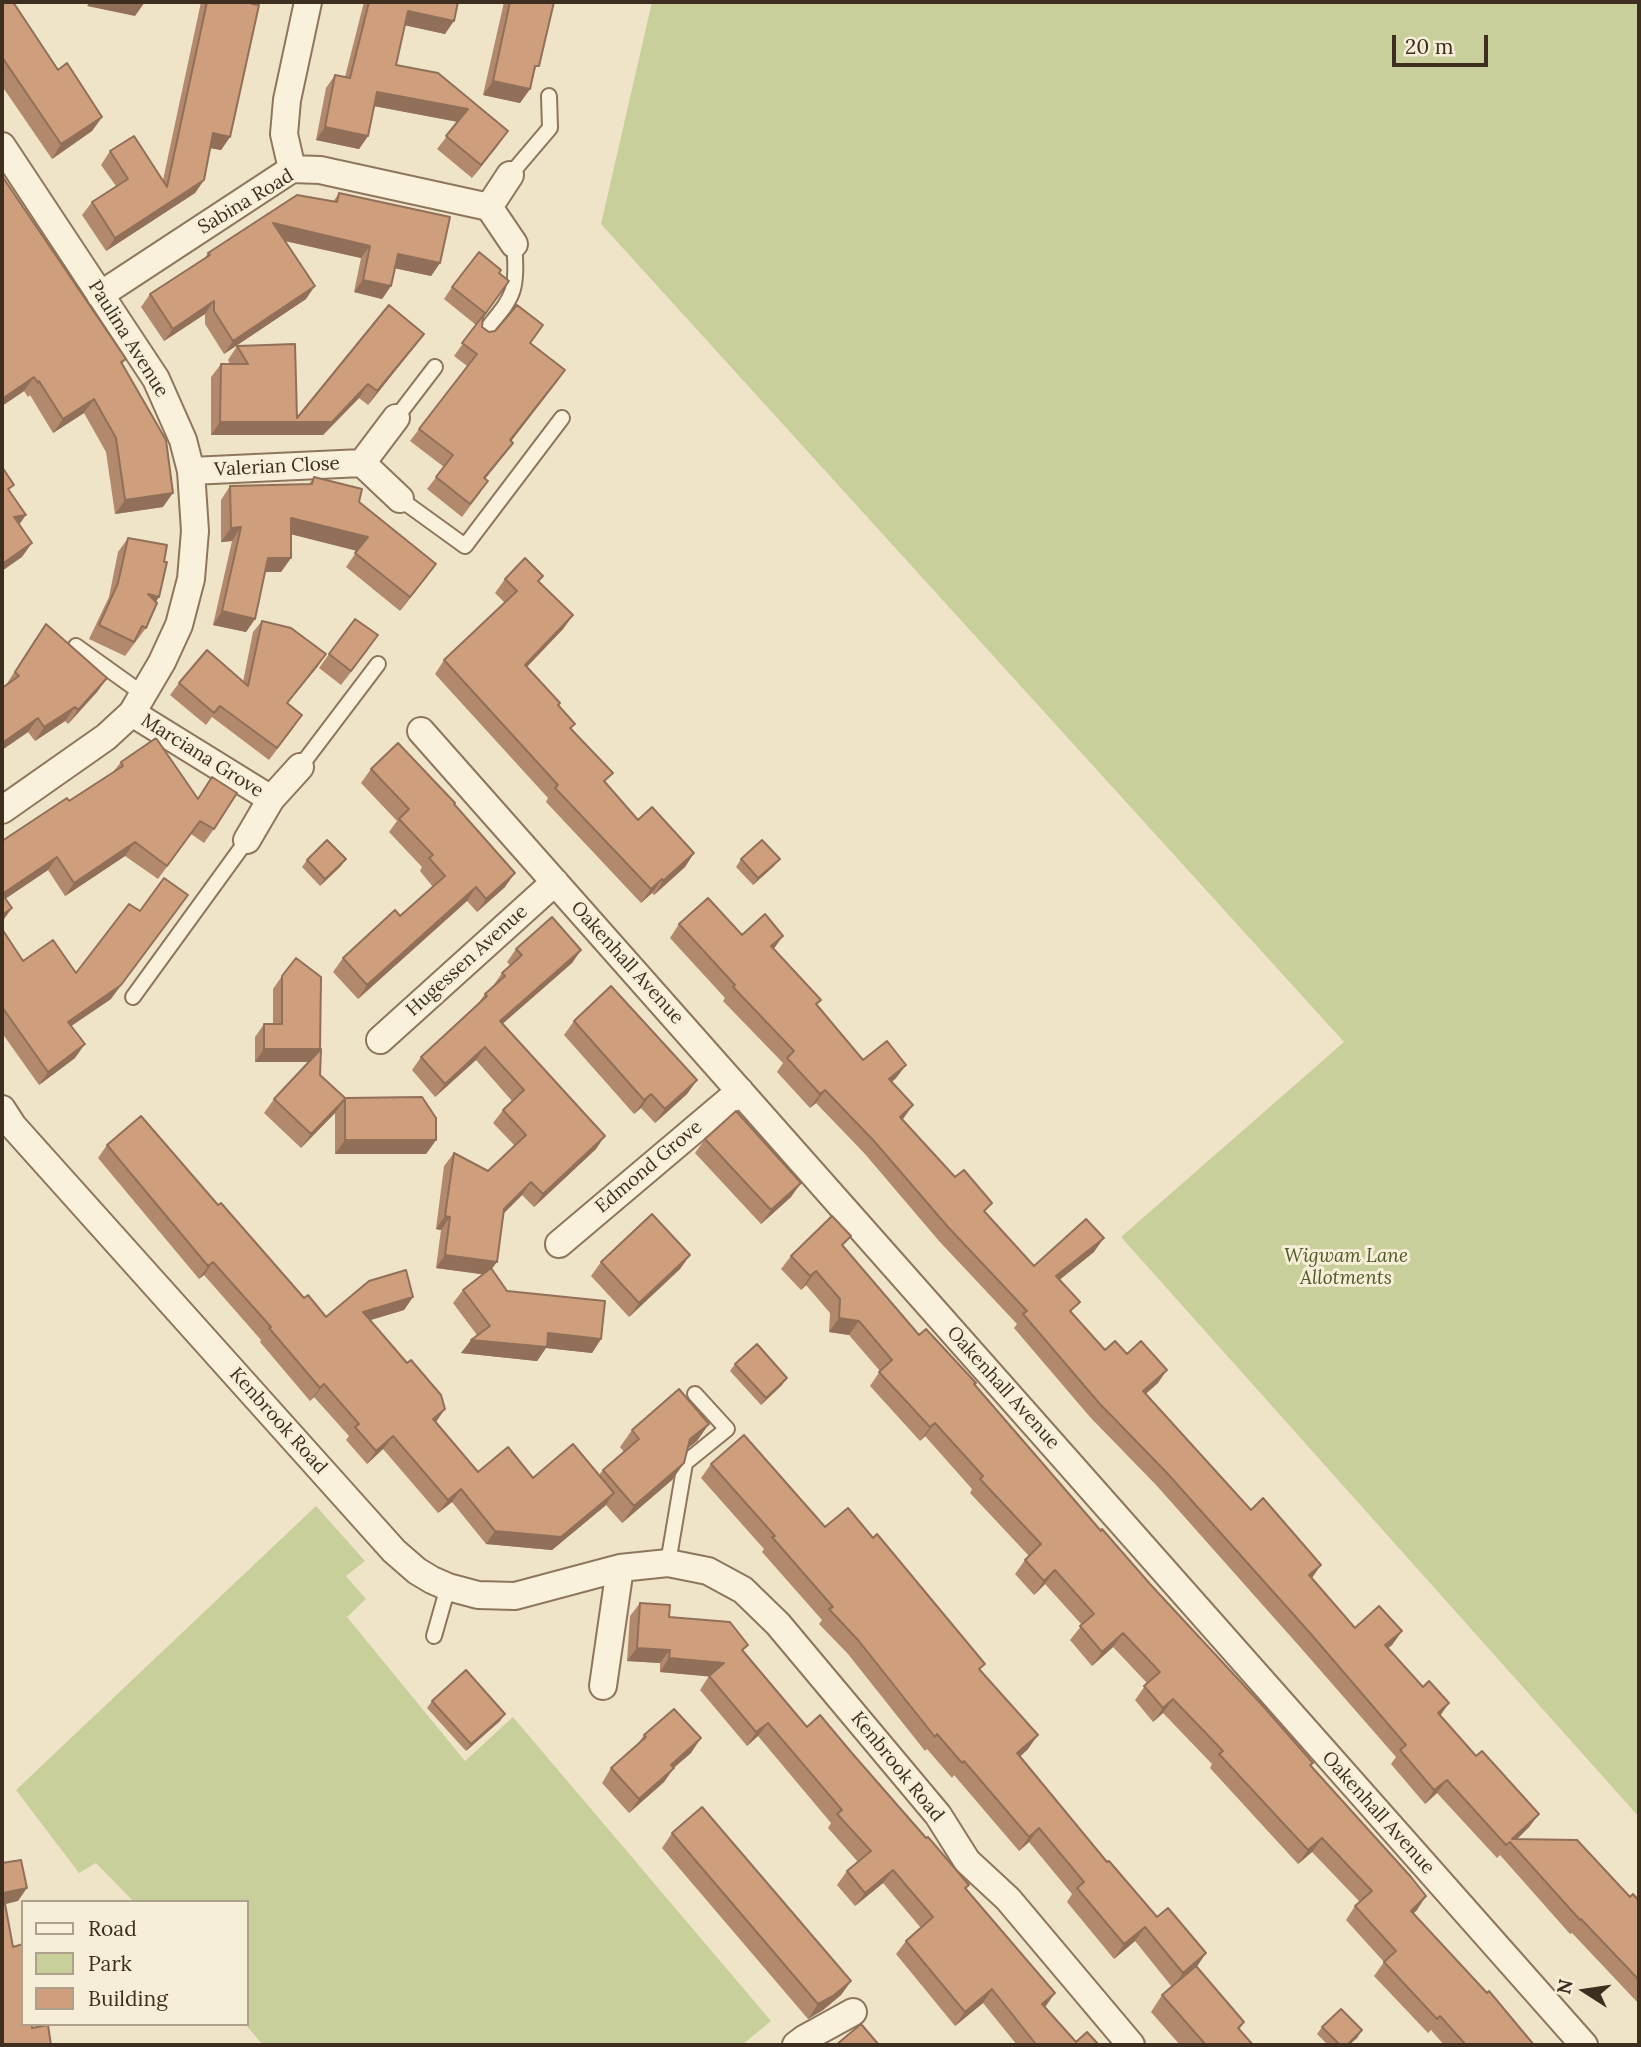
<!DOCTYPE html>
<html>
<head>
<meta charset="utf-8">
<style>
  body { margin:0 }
  #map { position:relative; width:1641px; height:2047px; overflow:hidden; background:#f0e4c8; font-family:Lora,serif }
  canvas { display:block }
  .frame { position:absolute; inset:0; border:4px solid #3d2e20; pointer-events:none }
  .legend { position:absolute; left:21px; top:1900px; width:228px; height:126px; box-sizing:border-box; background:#f7eed8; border:2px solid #ada18e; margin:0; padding:9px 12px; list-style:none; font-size:21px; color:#3d2e20 }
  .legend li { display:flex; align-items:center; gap:14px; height:35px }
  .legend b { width:35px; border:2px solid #ada18e }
  .north { position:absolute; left:1550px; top:1956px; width:70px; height:70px; -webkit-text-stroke:5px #f7eed8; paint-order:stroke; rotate:282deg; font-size:19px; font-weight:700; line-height:28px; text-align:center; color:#3d2e20 }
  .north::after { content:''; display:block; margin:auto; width:24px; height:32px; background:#3d2e20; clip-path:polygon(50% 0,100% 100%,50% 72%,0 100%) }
  .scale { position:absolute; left:1392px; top:35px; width:96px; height:32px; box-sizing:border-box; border:4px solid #3d2e20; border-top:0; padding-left:9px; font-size:21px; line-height:24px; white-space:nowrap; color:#3d2e20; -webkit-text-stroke:5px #f7eed8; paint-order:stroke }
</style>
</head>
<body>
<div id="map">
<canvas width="1641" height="2047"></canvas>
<div class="frame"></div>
<ul class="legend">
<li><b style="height:9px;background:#faf1dc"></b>Road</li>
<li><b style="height:19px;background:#c9cf9b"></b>Park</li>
<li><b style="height:19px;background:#cf9f7d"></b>Building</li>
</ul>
<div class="north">N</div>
<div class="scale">20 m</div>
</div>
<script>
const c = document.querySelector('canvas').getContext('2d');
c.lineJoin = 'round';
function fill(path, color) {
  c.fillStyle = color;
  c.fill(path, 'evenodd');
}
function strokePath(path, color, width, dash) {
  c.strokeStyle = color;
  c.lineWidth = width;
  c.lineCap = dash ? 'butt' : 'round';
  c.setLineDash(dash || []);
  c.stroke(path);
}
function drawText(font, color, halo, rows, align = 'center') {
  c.font = font + ' Lora,serif';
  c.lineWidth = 6;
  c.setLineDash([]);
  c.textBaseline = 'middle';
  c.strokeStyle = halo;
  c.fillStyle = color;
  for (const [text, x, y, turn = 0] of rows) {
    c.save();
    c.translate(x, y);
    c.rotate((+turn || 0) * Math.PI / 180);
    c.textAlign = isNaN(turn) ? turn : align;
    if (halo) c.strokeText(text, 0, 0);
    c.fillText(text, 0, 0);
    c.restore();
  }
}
fill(new Path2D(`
  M652,2H1639V1817L1121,1237L1344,1042L601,224Z
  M316,1506L365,1561L346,1576L366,1599L347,1617L465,1761L513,1717L771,2021L742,2045H263L245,2024L247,1902H134L96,1863L79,1873L16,1790Z`), '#c9cf9b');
const service = new Path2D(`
  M510,175L550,128L549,96
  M482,335C512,297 519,295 514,244
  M396,418L435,367
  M400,499L465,546L562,418
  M76,646L143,694
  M300,767L378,664
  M133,997L247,840
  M668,1563L685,1463L727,1429L695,1394
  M434,1636L448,1587`);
const minor = new Path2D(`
  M2,146L156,379L183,440L191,471L195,531L191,579L179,625L162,662L132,713L106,737L2,810
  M292,169L284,134L287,100L308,2
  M489,207L514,244
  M100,295L292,169L320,170L489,207L510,175
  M362,463L396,418
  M191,471L362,463L400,499
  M132,713L271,799
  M421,731L1584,2045
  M247,840L271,799L300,767
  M380,1040L555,882
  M2,1109L13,1126L394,1551L417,1571L432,1580L448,1587L478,1595L515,1596L620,1568L668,1563L708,1571L743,1590L778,1624L938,1815L967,1861L1008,1899L1131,2045
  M559,1244L740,1091
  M603,1686L620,1568
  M796,2045L804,2039L853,2012`);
strokePath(service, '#8d765c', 18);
strokePath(minor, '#8d765c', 30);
strokePath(service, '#faf1dc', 14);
strokePath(minor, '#faf1dc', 26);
fill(new Path2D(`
  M2,2L58,70L102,117L92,131L52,159L2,86Z
  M201,2H252L230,137L221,150L210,148L204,180L195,193L106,251L82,215L92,202L116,186L101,165L110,151L163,180Z
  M364,2H458L445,34L405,25L396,65L499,144L472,178L437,149L458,122L374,106L368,136L359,149L316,140L326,88L335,75L345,77Z
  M504,2H554L530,89L520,103L483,95Z
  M2,176L126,359L122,364L163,507L115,514L106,452L84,413L53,433L30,395L28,397L24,391L2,406Z
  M339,193L440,263L431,276L395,268L391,286L382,299L354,292L361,258L284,241L306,299L224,354L205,324V314L164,341L141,307L150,294L204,259L208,253L333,202Z
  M499,273L509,281L483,318L482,327L489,332L531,343L565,370L511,441L504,455L485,479L480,493L462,517L427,489L444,467L410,441L467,366L454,356L476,325L444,299L452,287Z
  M237,346L297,418L414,347L368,405L359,398L323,435H211V377L221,364H230L228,360Z
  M314,477L359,502L436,564L400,611L346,567L357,551L291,534V558L281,572H265L255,619L246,632L213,625L232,541L221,542V500L230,486L309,484Z
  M128,538L164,562L159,597L156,602L146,628L125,656L89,639L109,597L118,552Z
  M543,576L539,582L573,615L563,629L527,667L558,706L606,783L638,820L694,853L685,867L654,895L652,893L641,903L546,802L548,798L435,674L444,660L505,603L495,593L505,579Z
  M262,621L318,666L287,704L294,727L269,760L212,717L206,725L170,695L179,683L243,682L253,632Z
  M36,638L107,678L97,692L68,724L65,721L35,741L28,732L2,750V688L6,685Z
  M368,650L341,685L319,668L329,654Z
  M121,762L214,829L204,843L191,834L158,879L125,856L65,896L48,870L5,899L12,908L2,922V841L69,801L113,772Z
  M371,769L454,805L505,887L477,912L467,901L358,999L333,972L343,958L400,916L433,887L420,871L422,867L389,832L397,821L361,783Z
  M741,859L774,866L753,885L736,867Z
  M307,860L341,866L320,886L302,867Z
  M679,924L742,935L773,949L821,1000L817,1005L863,1060L906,1065L896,1078L892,1082L902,1119L1034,1266L1094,1252L1059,1280L1072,1313L1105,1350L1127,1354L1158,1383L1146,1394L1355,1628L1402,1631L1392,1645L1388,1648L1440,1715L1476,1756L1539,1814L1529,1827L1517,1839L1630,1897L1639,1901V2004L1572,1933L1570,1934L1500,1855L1497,1858L1437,1793L1425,1804L1391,1764L1396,1757L1300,1647L1157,1486L1090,1417L1014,1328L1017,1324L939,1241L865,1154L816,1103L810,1108L777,1072L783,1063L723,1001L725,998L670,938Z
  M2,929L23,961L76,973L111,999L71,1026L75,1058L39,1085L2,1033Z
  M516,949L581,950L572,963L502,1024L596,1149L534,1207L522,1195L503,1214L497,1262L491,1269L507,1291L601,1339L592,1353L546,1348L537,1361L461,1353L477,1335L453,1303L463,1290L483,1274L436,1268L441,1230L436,1229L444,1166L454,1153L488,1171L515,1146L493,1123L503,1110L512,1101L476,1060L435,1097L412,1070L421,1057L477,1005L485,994L493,986L502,973L510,965L507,962Z
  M282,976L320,1049V1075L345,1098L436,1140L426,1154H335V1113L301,1148L264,1113L274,1099L308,1062H255V1037L264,1024H273V989Z
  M574,1021L697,1080L687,1094L655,1123L641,1108L634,1114L564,1035Z
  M705,1139L791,1197L761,1224L695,1153Z
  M107,1145L218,1205L304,1298L326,1317L413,1297L404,1310L370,1320L436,1422L478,1472L533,1478L599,1475L603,1470L624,1452L620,1447L632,1430L697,1441L688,1448L684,1463L672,1480L622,1523L606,1505L552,1550L486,1544L452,1502L438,1513L383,1449L367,1464L346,1440L349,1436L314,1397L310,1401L260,1342L261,1340L204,1275L199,1279L98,1158Z
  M844,1247L919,1335L975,1385L1101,1531L1313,1763L1311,1766L1417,1910L1413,1914L1534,2045H1444L1431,2030L1428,2033L1374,1976L1384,1962L1346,1920L1355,1906L1360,1902L1312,1852L1298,1864L1210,1768L1212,1764L1163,1713L1153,1722L1135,1700L1147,1683L1113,1647L1092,1666L1070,1640L1082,1625L1045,1584L1034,1595L1015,1574L1025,1560L1029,1556L970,1493L972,1489L925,1436L920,1441L870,1386L880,1371L849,1335L829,1332L830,1313L806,1285L801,1290L781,1269L791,1256Z
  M690,1255L680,1269L629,1317L591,1276L601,1262Z
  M735,1364L782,1385L761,1405L730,1371Z
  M711,1464L825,1527L980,1670L1028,1749L1020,1757L1107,1862L1157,1917L1206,1953L1196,1967L1244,2022L1239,2030L1253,2045H1180L1151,2012L1162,1995L1172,1987L1135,1941L1114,1959L1067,1902L1072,1894L1029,1842L1019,1851L954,1775L952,1778L927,1749L925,1751L848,1654L819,1624L822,1620L762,1552L764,1549L701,1478Z
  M640,1603L744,1651L807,1727L851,1752L969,1885L966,1889L1045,2007L1076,2042L1099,2045H1017L983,2003L955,2026L896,1954L906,1941L921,1928L883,1883L855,1906L837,1885L847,1871L858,1862L828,1828L831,1823L758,1736L747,1746L700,1690L709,1676L660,1672V1663L627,1661L630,1616Z
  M432,1701L500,1721L466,1751L427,1708Z
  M644,1735L691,1753L673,1768L664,1782L629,1813L602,1783L611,1768L637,1745Z
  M672,1833L851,1981L841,1995L823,2010L808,2019L662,1848Z
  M1322,2027L1362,2030L1357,2038L1349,2045H1328L1317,2034Z`), '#b2896c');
fill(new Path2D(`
  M90,2H145L135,16L87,6Z
  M408,11L454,21L445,34L399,24Z
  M493,81L530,89L520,103L483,95Z
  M377,92L468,109L459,122L368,105Z
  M102,117L92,131L52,159L61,144Z
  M325,127L368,136L359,149L316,140Z
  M508,131L499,144L472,178L481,165Z
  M213,133L230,137L221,150L204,147Z
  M204,180L195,193L106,251L115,238Z
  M273,223L370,246L361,258L264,236Z
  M398,254L440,263L431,276L389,267Z
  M363,280L391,286L382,299L354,292Z
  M315,286L306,299L224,354L233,341Z
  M214,301L205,314L164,341L173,329Z
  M424,334L414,347L368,405L377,391Z
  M565,370L557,382L502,453L510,440Z
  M34,377L24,391L2,406V399Z
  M368,384L359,398L323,435H211L220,422H332Z
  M94,399L84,413L53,433L63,419Z
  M513,443L504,455L476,490L484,478Z
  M173,493L163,507L115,514L125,500Z
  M26,515L16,529L14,517Z
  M291,518L368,537L358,551L282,532Z
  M241,527L232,541L221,542L231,528Z
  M32,543L22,557L2,571V564Z
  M268,558H291L281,572H259Z
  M436,564L426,578L400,611L410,597Z
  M148,594L159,597L149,611Z
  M222,611L255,619L246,632L213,625Z
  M573,615L563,629L516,678L525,665Z
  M326,654L318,666L278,715L287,703Z
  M107,678L97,692L68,724L78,710Z
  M75,707L65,721L35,741L44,727Z
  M38,718L28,732L2,750V743Z
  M135,842L125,856L65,896L74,883Z
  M694,853L685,867L654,895L663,881Z
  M57,857L48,870L2,901V894Z
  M346,859L341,866L320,886L325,879Z
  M780,859L774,866L753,885L758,878Z
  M515,873L505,887L477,912L486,899Z
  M662,879L652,893L641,903L651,889Z
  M476,887L467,901L358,999L367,985Z
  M12,908L2,921V922V915Z
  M178,908L111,999L58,1035L68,1022Z
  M783,936L773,950L771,946Z
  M581,950L572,963L491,1034L500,1021Z
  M85,1044L75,1058L39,1085L48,1072Z
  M485,1047L476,1060L435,1097L445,1084Z
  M264,1049H320L311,1062H255Z
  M906,1065L896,1078L879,1093L889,1079Z
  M697,1080L687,1094L655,1123L665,1109Z
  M825,1090L816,1103L810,1108L820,1094Z
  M651,1094L641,1108L634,1114L644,1100Z
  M345,1099L335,1113L301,1148L311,1134Z
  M913,1105L903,1119L891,1130L900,1117Z
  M605,1136L596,1149L534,1207L543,1194Z
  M345,1140H436L426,1154H335Z
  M531,1182L522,1195L495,1222L504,1209Z
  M801,1183L791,1197L761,1224L771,1210Z
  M445,1216L450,1217L441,1230L436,1229Z
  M1104,1238L1094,1252L1047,1290L1056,1276Z
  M445,1255L497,1262L487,1275L436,1268Z
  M690,1255L680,1269L629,1317L639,1303Z
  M213,1262L204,1275L199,1279L208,1266Z
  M816,1271L806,1285L801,1290L810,1276Z
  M413,1297L404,1310L354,1325L363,1312Z
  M839,1318L859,1321L849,1335L829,1332Z
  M548,1333L601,1339L592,1353L546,1348L537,1361L461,1353L471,1340Z
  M1167,1370L1158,1383L1133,1404L1143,1391Z
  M787,1378L782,1385L761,1405L766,1398Z
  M324,1384L314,1397L310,1401L320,1388Z
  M445,1409L436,1422L433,1419Z
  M935,1423L925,1436L920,1441L930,1427Z
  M709,1424L697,1441L678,1456L690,1439Z
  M393,1436L383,1449L367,1464L376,1451Z
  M684,1463L672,1480L622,1523L634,1506Z
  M461,1489L452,1502L438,1513L448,1500Z
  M614,1493L605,1506L552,1550L486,1544L495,1531Z
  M1321,1565L1312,1578L1309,1575Z
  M1055,1570L1045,1584L1034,1595L1044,1581Z
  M1402,1631L1392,1645L1375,1659L1385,1645Z
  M1123,1633L1113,1647L1092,1666L1102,1652Z
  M637,1648L670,1650L660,1663L627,1661Z
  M669,1658L724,1663L714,1677L660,1672Z
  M1173,1699L1163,1713L1153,1722L1163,1708Z
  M1449,1703L1440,1716L1438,1713Z
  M505,1714L500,1721L466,1751L471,1744Z
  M768,1723L758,1736L747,1746L756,1732Z
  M1038,1735L1028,1749L1007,1767L1017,1753Z
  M701,1738L691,1753L661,1779L671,1765Z
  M674,1768L664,1782L629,1813L639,1799Z
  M1447,1780L1437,1793L1425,1804L1434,1790Z
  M1539,1814L1529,1827L1512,1844V1839Z
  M1039,1828L1029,1842L1019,1851L1029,1837Z
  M1322,1838L1312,1852L1298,1864L1308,1850Z
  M893,1870L883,1883L855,1906L865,1893Z
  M27,1888L18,1901L2,1905L3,1893Z
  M1426,1896L1417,1910L1401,1925L1411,1911Z
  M1145,1927L1135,1941L1114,1959L1124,1944Z
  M1206,1953L1196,1968L1173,1987L1183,1973Z
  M851,1981L841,1995L823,2010L808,2019L818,2004Z
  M992,1989L983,2003L955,2026L965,2012Z
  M1055,1993L1046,2006L1033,2017L1042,2004Z
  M1362,2030L1357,2038L1349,2045H1347Z`), '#916f58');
const building = new Path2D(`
  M2,2H13L58,70L67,63L102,117L61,144L2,57Z
  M207,2H252V4L259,5L230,137L213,133L204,180L115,238L92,202L128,179L110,151L134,136L167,187Z
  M369,2H458L454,21L408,11L396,65L438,73L508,131L481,165L446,136L468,109L377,92L368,136L325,127L335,75L350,78Z
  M510,2H554L539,66H535L530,89L493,81Z
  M2,176L126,359L121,362L166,440L173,493L125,500L116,438L94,399L63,419L39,381L38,383L34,377L2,399Z
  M339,193L450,217L440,263L398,254L391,286L363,280L370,246L273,223L315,286L233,341L214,311V301L173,329L150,294L210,255L208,253L297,195L337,202Z
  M479,252L501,270L499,273L509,281L483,317L482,327L489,332L495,331L517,305L543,325L530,343L565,370L510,440L513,443L484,478L488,481L470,504L436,477L453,455L419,429L477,354L462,343L485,313L452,287Z
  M389,305L424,334L377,391L368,384L332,422H220L221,364H248L237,346L295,344L297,418Z
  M2,467L14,485L8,489L26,515L14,517L32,543L2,564Z
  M314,477L362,489L359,502L436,564L410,597L355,553L368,537L291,518V558H268L255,619L222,611L241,527L231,528L230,486L312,484Z
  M128,538L167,545L164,562H167L159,597L148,594L157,603L146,628L142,626L134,642L99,625L118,583Z
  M525,558L543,576L538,581L573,615L525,665L560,703L558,705L575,724L570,728L613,773L604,781L638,820L652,807L694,853L663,881L662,879L651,889L555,788L558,785L444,660L517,591L505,579Z
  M355,619L378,635L351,671L329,654Z
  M262,621L291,628L326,654L287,703L302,715L277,748L220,706L214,713L179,683L207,650L248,686Z
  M46,624L107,678L78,710L75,707L44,727L38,718L2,743V688L19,676L15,672Z
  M156,738L198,799L212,777L237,793L214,829L200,821L167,866L135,842L74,883L57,857L2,894L12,908L2,915V841L67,798L69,801L123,766L121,762Z
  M398,743L455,803L454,804L515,873L486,899L476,887L367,985L343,958L395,910L400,916L445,876L429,858L433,855L399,819L409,809L371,769Z
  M327,840L346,859L325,879L307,860Z
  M762,840L780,859L758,878L741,859Z
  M164,878L188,895L121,985L68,1022L85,1044L48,1072L2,1007V929L23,961L53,940L76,973L129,904L140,911Z
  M708,898L742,935L765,914L783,936L771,946L821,1000L816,1004L863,1060L887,1041L906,1065L889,1079L913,1105L900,1117L955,1177L964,1170L992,1203L984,1211L1034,1266L1086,1219L1104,1238L1056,1276L1080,1302L1070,1311L1105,1350L1115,1341L1127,1354L1141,1341L1167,1370L1143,1391L1251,1510L1263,1498L1321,1565L1309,1575L1355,1628L1379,1606L1402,1631L1385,1645L1423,1687L1429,1681L1449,1703L1438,1713L1476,1756L1482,1751L1539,1814L1512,1839L1577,1840L1630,1897L1633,1894L1639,1901V1980L1581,1919L1580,1920L1510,1842L1506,1845L1447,1780L1434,1790L1400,1750L1406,1745L1310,1633L1167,1473L1099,1403L1023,1314L1027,1311L948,1227L874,1141L825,1090L820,1094L787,1058L794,1051L733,987L735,985L679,924Z
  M552,917L581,950L500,1021L605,1136L543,1194L531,1182L504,1209L497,1262L445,1255L450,1217L445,1216L454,1153L488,1171L526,1135L503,1110L524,1090L485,1047L445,1084L421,1057L487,996L485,994L505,976L502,973L522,955L516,949Z
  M296,958L321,977L320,1049H264V1024H282V976Z
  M611,986L697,1080L665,1109L651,1094L644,1100L574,1021Z
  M321,1049L320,1075L345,1098L422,1097L436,1118V1140H345V1099L311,1134L274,1099Z
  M736,1111L801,1183L771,1210L705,1139Z
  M141,1116L218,1205L221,1203L304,1298L308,1295L326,1317L369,1281L406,1270L413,1297L363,1312L407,1363L411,1360L441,1395L445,1409L433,1419L478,1472L508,1447L533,1478L573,1444L614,1493L561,1537L495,1531L461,1489L448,1500L393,1436L376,1451L355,1427L359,1424L324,1384L320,1388L269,1328L271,1327L213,1262L208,1266L107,1145Z
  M652,1214L690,1255L639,1303L601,1262Z
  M832,1216L851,1236L842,1245L919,1335L926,1329L976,1383L974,1384L1101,1531L1102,1529L1150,1584L1263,1706L1313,1763L1310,1765L1411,1877L1426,1896L1411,1911L1487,1993L1489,1991L1534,2045H1466L1440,2016L1437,2019L1384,1962L1396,1951L1355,1906L1372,1891L1322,1838L1308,1850L1219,1754L1223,1751L1173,1699L1163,1708L1144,1686L1160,1672L1123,1633L1102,1652L1080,1626L1094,1614L1055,1570L1044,1581L1025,1560L1041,1544L980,1479L983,1476L935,1423L930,1427L879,1372L892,1360L859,1321L839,1318L840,1299L816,1271L810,1276L791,1256Z
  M491,1268L507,1291L605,1301L601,1339L548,1333L547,1347L471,1340L490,1326L463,1290Z
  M757,1344L787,1378L766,1398L735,1364Z
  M679,1389L709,1424L690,1439L684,1463L634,1506L603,1470L639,1439L632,1430Z
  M744,1435L825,1527L848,1508L873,1538L877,1534L985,1664L979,1669L1038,1735L1017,1753L1107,1862L1109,1861L1157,1917L1168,1908L1206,1953L1183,1973L1145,1927L1124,1944L1077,1888L1084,1882L1039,1828L1029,1837L964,1761L962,1763L937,1734L935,1737L858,1640L829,1609L833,1607L772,1537L775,1536L711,1464Z
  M640,1603L670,1605L669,1617L730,1622L748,1645L742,1650L807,1727L820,1715L851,1752L926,1838L928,1837L969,1885L965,1888L1055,1993L1042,2004L1076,2042L1087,2032L1099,2045H1033L1035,2043L992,1989L965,2012L906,1941L933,1917L893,1870L865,1893L847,1871L871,1851L837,1814L842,1810L768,1723L756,1732L709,1676L724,1663L669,1658L670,1650L637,1648Z
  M466,1670L505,1714L471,1744L432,1701Z
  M674,1709L701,1738L671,1765L674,1768L639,1799L611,1768L646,1737L644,1735Z
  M702,1807L851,1981L833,1996L818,2004L672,1833Z
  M21,1860L27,1888L3,1893L13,1947L23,1944V2024H32V2028L48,2025L51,2045H2V1863Z
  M1196,1966L1244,2022L1238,2028L1253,2045H1206L1162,1995Z
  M1341,2009L1362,2030L1347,2045H1340L1322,2027Z
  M861,2024L879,2045H836Z`);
fill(building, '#cf9f7d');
strokePath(building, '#916f58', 2);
drawText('19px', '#3d2e20', '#f7eed8', [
  ["Sabina Road",246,202,-31],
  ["Paulina Avenue",128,339,58],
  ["Valerian Close",277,467,-3],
  ["Marciana Grove",202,756,32],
  ["Hugessen Avenue",467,961,-42],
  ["Oakenhall Avenue",627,963,48],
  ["Edmond Grove",649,1167,-40],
  ["Oakenhall Avenue",1003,1388,48],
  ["Kenbrook Road",278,1421,48],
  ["Kenbrook Road",897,1767,51],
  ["Oakenhall Avenue",1378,1813,48]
]);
drawText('italic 19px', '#4d5a26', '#f7eed8', [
  ["Wigwam Lane",1346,1257],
  ["Allotments",1346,1279]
]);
</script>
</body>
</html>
